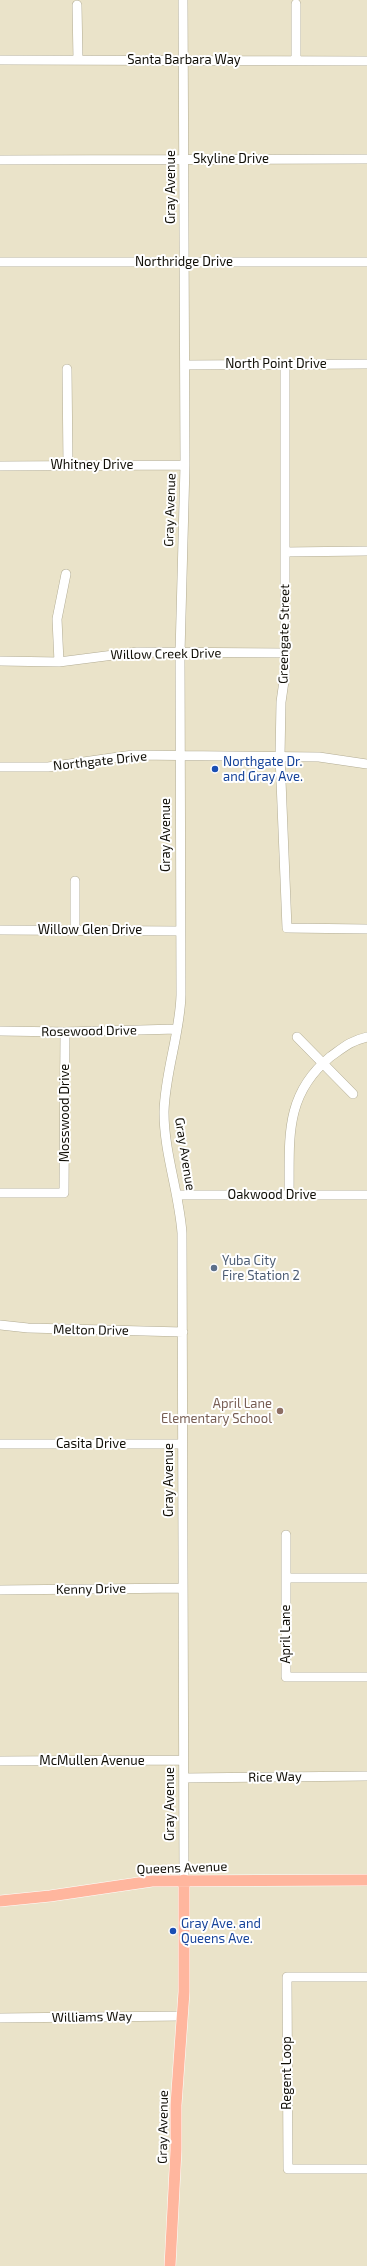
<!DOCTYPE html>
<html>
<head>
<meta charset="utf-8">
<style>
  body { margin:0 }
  canvas { display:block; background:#eae3c9 }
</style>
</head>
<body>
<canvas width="367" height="2266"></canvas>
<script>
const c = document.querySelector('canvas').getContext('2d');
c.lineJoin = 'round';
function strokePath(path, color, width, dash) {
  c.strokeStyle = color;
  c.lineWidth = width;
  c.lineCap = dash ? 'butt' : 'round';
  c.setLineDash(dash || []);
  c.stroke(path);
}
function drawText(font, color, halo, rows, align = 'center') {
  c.font = font + ' "Exo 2",sans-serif';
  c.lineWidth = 4;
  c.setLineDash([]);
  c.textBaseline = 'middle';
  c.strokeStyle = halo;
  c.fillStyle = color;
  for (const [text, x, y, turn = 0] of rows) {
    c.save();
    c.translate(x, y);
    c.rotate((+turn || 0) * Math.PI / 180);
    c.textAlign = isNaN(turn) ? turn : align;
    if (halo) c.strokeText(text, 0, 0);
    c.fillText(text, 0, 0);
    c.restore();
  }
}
const minor = new Path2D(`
  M183,0L185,465L180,653L181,995C180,1034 165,1072 164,1112C164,1153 179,1192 182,1233L184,1880
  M296,4V60
  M77,5L78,60
  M0,60L367,61
  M0,160L367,159
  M0,262H367
  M285,364V674L281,702L280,756L287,928L367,929
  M185,365L367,364
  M67,369L68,465
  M0,466L185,465
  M285,552L367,551
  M0,661L59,662L137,652L285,653
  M59,662L57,619L66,574
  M0,767H48L133,755L319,757L367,764
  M75,881V930
  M0,930L180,931
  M0,1031L65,1032L177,1029
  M297,1037L353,1094
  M0,1193H64L65,1032
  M178,1195H367
  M289,1195C290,1140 283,1096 330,1057C344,1047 350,1041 367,1037
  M0,1325L28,1328L183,1332
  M0,1444H182
  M286,1535V1677H367
  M286,1578H367
  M0,1590L183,1588
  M0,1761L183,1760
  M184,1778L367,1776
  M367,1977H287L288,2169H367
  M0,2018L183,2016`);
const major = new Path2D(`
  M0,1901L50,1896L152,1881L367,1880
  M170,2266L176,2150V2105L184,1992V1880`);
strokePath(minor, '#b2ac93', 10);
strokePath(major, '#fff', 12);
strokePath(minor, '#fff', 9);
strokePath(major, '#ffb69e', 11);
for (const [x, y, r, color] of [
  [215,769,4,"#1a4fb4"],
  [214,1268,4,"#5c6f8a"],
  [280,1411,4,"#8d6e63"],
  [173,1931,4,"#1a4fb4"]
]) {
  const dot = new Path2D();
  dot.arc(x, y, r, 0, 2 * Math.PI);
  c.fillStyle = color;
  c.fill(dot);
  strokePath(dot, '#fff', 1.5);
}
drawText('13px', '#100e06', '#fff', [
  ["Santa Barbara Way",184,60],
  ["Skyline Drive",231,159],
  ["Gray Avenue",171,187,-90],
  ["Northridge Drive",184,262],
  ["North Point Drive",276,364],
  ["Whitney Drive",92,465],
  ["Gray Avenue",170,510,-88],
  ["Greengate Street",284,634,-89],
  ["Willow Creek Drive",166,654,-1],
  ["Northgate Drive",100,761,-6],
  ["Gray Avenue",166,835,-90],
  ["Willow Glen Drive",90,930],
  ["Rosewood Drive",89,1031,-1],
  ["Mosswood Drive",65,1113,-90],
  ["Gray Avenue",185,1154,81],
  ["Oakwood Drive",272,1195],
  ["Melton Drive",91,1330,1],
  ["Casita Drive",91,1444],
  ["Gray Avenue",169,1480,-90],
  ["Kenny Drive",91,1589,-1],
  ["April Lane",286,1634,-90],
  ["McMullen Avenue",92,1761],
  ["Rice Way",275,1777,-1],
  ["Gray Avenue",170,1804,-90],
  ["Queens Avenue",182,1868,-2],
  ["Williams Way",92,2017,-1],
  ["Regent Loop",287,2073,-90],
  ["Gray Avenue",163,2127,-89]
]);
drawText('13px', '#164399', '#fff', [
  ["Northgate Dr.",223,762],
  ["and Gray Ave.",223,777],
  ["Gray Ave. and",181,1924],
  ["Queens Ave.",181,1939]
], 'left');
drawText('13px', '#4e5e75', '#fff', [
  ["Yuba City",222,1261],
  ["Fire Station 2",222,1276]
], 'left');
drawText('13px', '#785e54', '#fff', [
  ["April Lane",272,1404],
  ["Elementary School",272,1419]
], 'right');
</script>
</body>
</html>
